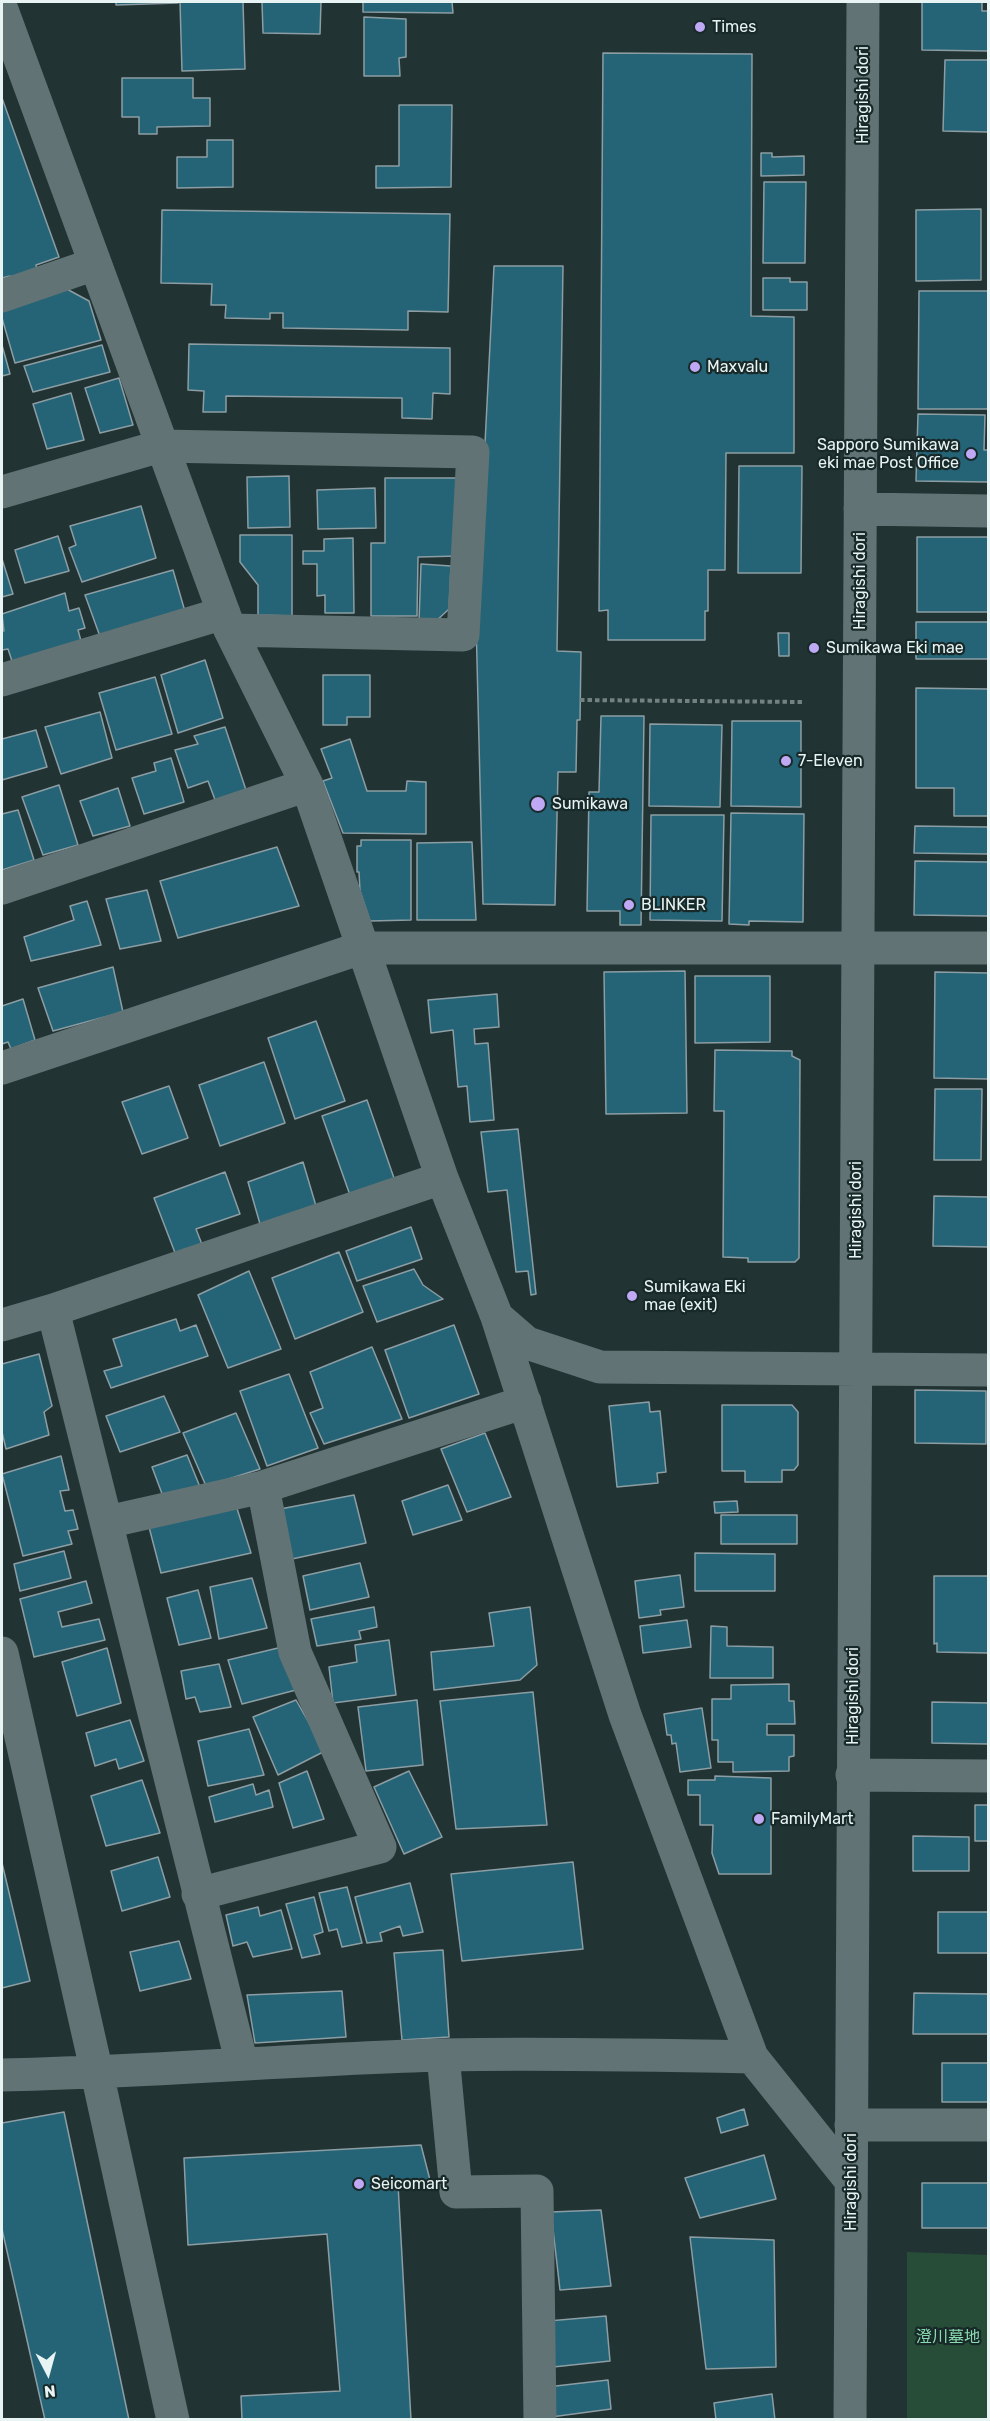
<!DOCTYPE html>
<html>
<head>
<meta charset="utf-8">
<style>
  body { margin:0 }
  #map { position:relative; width:990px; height:2421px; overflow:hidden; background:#233; font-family:Rubik,sans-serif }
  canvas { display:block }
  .frame { position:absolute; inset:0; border:3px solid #e8f3f3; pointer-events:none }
  .north { position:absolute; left:18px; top:2343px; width:60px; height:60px; -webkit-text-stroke:4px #182929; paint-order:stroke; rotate:174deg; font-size:16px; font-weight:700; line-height:24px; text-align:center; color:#e8f3f3 }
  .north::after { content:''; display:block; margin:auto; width:21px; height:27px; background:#e8f3f3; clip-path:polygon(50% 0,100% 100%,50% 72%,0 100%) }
</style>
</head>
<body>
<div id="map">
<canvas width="990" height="2421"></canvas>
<div class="frame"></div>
<div class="north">N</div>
</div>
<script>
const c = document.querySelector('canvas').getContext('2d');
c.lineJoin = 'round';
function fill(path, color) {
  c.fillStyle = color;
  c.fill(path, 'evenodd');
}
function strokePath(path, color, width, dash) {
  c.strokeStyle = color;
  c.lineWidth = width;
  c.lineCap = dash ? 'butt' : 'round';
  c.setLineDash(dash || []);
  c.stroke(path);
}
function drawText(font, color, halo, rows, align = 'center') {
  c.font = font + ' Rubik,"Noto Sans JP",sans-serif';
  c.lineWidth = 4.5;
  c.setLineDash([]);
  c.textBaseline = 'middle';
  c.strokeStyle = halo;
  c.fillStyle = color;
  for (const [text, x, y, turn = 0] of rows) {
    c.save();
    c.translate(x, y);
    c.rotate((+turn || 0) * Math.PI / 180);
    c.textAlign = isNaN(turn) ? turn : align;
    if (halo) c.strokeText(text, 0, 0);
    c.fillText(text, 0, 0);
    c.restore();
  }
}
fill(new Path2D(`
  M907,2252L988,2255V2419H907Z`), '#274d39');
const building = new Path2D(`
  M116,2H178V3L116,5Z
  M180,2H243L245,69L182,71Z
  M262,2H321L320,34L263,33Z
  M363,2H452L453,13L363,12Z
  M922,2H982V11H988V51L922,50Z
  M364,17L406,19V57L399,58L400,76H364Z
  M603,53L752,54L751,316L794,317V453H726L725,570H708V611H705V640H608V610L599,611Z
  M945,60H988V132L943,131Z
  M122,78H193V98H210V126L157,127V134H139V117H122Z
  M2,98L59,257L36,265L39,278L12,286L10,276L2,278Z
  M399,105H452L451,187L376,188V166H399Z
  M207,140H233V187L177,188V157H207Z
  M761,153H772V157L804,156V175L761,176Z
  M764,182H806L805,263H763Z
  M981,209V280L916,281V210Z
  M162,210L450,214L448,312L408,311V330L283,328V313H270V319L225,318L226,305H211L212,284L161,283Z
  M494,266H563L557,651L581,652L580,720H577L576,772H558L555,905L483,904L476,621Z
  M763,278H790V282H807V310H763Z
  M63,287L89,301L101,340L15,363L2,318V310Z
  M919,291H988V409H918Z
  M189,344L450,348V394L433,393L432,419L402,418V398L226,396V412H203L204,391L188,390Z
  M2,345L10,374L2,376Z
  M102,345L110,372L33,392L24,366Z
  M119,378L133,425L100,433L85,388Z
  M71,393L84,440L47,449L33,404Z
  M918,414L985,415L984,450H988V482L916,481Z
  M739,466H802L801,573H738Z
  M289,476L290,527L248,528L247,477Z
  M385,478H460V556L418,557L417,616H371V543H385Z
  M375,488L376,528L318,529L317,490Z
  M141,506L156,558L82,582L69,548L76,545L70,526Z
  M240,535H292V616L258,615V585L240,562Z
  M58,536L69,571L25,583L15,550Z
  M917,537H988V612H917Z
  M353,538L354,613H325V595L317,596V564H303V551H324V539Z
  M2,559L13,594L2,597Z
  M421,564L451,566L449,609L434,623L419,622Z
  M173,570L186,615L102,642L85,595Z
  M65,593L69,611L79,608L85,628L78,630L84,652L16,673L8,649L2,650V631H4L2,614Z
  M916,622H988V659H916Z
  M778,633H789V656H779Z
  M205,660L223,718L178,733L161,675Z
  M323,675H370V717H347V725H323Z
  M155,677L172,734L116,750L99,693Z
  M916,688L988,689V816H954V788H916Z
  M100,712L112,758L61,774L45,727Z
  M601,716H644L641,925H620V911H587L589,792H599Z
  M732,721H801V807L731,806Z
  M650,724L722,725L720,807L649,806Z
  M225,727L248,796L217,805L208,781L188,788L175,750L198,744L194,736Z
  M36,730L47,767L2,780V739Z
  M350,739L367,791H406L407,781L426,782V834L343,833L323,781L332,778L321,749Z
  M171,758L184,802L144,814L132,778L156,771L154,763Z
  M59,785L78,845L43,855L22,797Z
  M118,788L130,826L93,836L80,801Z
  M18,810L34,860L2,870V814Z
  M731,813L804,814L803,922L749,921V925L729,924Z
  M651,815H724L722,921L650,920Z
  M915,826L988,827V854L914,853Z
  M361,840H411V920L370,921L360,891L359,872H357V846H361Z
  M472,842L476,920H417V843Z
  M277,847L299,906L178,938L160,881Z
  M915,861L988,862V916L914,915Z
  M147,890L161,941L120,949L106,899Z
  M87,901L101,945L31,961L24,937L74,920L70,906Z
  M113,967L123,1012L53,1031L38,988Z
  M685,971L687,1113L606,1114L604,972Z
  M935,972L988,973V1079L934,1078Z
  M695,976H770V1042L695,1043Z
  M497,994L499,1027L474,1029L475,1044L488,1043L494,1120L470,1122L467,1086L458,1087L453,1030L431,1033L428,1000Z
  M23,999L35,1040L11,1049L8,1042L2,1044V1006Z
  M316,1021L345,1101L295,1119L268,1038Z
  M715,1050L792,1051V1056L800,1060L799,1258L795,1262H748V1258L723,1257L724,1111H714Z
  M264,1062L285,1123L220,1146L199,1085Z
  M169,1086L188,1138L142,1154L122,1102Z
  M935,1089H982L981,1160H934Z
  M367,1100L395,1181L351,1198L322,1116Z
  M518,1129L536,1294L531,1295L528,1271L516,1272L507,1190L488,1192L481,1132Z
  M303,1162L316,1206L260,1224L248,1182Z
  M225,1172L240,1214L196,1229L203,1247L177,1258L154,1198Z
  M934,1196L988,1197V1247L933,1246Z
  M411,1227L422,1259L357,1281L346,1251Z
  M339,1252L363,1312L295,1339L272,1278Z
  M414,1269L423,1285L443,1299L377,1322L363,1286Z
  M249,1271L281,1349L228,1368L198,1295Z
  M176,1319L180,1331L196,1325L208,1356L111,1388L104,1371L122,1366L113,1339Z
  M454,1325L479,1394L409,1418L385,1350Z
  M372,1347L402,1419L324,1444L310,1413L323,1408L310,1372Z
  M39,1354L52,1406L44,1412L49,1435L6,1449L2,1432V1364Z
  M289,1374L318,1448L267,1466L240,1391Z
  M915,1390L986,1391V1444L915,1443Z
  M164,1396L180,1432L120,1452L106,1416Z
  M649,1402L650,1412L660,1411L666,1472L657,1473L658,1483L617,1487L609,1406Z
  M722,1405H792L798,1412V1465L794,1470H782V1482H745V1471H722Z
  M236,1413L260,1469L206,1486L183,1433Z
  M485,1433L511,1497L467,1512L441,1449Z
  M187,1455L200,1487L164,1499L152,1467Z
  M61,1456L69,1490L60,1491L65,1511L73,1510L78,1529L68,1531L72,1544L23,1556L2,1474Z
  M448,1485L462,1520L413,1535L402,1501Z
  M354,1495L366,1543L292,1559L280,1509Z
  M737,1501L738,1512L715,1513L714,1502Z
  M235,1502L251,1553L161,1573L149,1527Z
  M721,1515H797V1544H721Z
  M64,1551L71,1578L20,1591L14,1564Z
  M695,1553L775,1554V1591H695Z
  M360,1563L369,1597L310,1610L303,1576Z
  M680,1575L684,1607L660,1610L661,1615L639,1618L635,1581Z
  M934,1576H988V1653L937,1652V1643L934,1644Z
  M252,1578L267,1628L219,1639L210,1587Z
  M86,1581L92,1603L58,1612L62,1627L99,1619L105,1640L34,1657L20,1599Z
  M198,1590L211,1638L179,1645L167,1598Z
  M374,1607L377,1627L359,1631L361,1639L317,1646L311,1619Z
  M530,1607L537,1665L520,1680L434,1690L431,1652L494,1646L489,1613Z
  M687,1620L691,1647L643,1653L640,1626Z
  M711,1626L727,1627V1646L773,1647V1678H710Z
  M389,1640L396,1695L333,1703L329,1667L357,1662L355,1645Z
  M107,1648L121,1703L77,1716L62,1662Z
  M278,1648L296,1690L242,1704L228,1660Z
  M219,1664L231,1707L200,1712L195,1697L186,1699L181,1671Z
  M789,1684V1701H794L795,1724H767V1735H794V1756L789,1757V1771L733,1772V1762H718V1740H712V1699H731V1685Z
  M533,1692L547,1825L456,1829L440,1701Z
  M296,1700L325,1751L278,1775L253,1717Z
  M417,1700L423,1765L366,1771L358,1707Z
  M932,1702L988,1703V1744L932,1743Z
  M702,1708L711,1768L680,1772L676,1743L672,1744L671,1735H667L664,1714Z
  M130,1720L144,1761L119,1769L116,1759L95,1766L86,1733Z
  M249,1729L264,1775L208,1786L198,1741Z
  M307,1771L324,1819L293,1828L279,1783Z
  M409,1771L442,1837L404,1854L374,1787Z
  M715,1776L771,1778V1874H719L712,1853L713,1825H700V1795H688V1780H715Z
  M142,1780L160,1833L106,1846L91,1796Z
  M253,1784L256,1795L269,1790L273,1807L215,1822L209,1797Z
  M975,1805H988V1841H975Z
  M913,1836L969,1837V1871H913Z
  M158,1857L170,1897L122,1911L111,1871Z
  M573,1862L583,1949L462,1961L451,1874Z
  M2,1863L30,1981L2,1988Z
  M410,1883L423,1932L403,1936L400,1926L380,1933L382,1941L367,1943L355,1897Z
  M347,1887L362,1943L342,1947L337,1929L329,1931L319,1893Z
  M314,1897L323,1932L314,1935L320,1954L302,1958L286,1904Z
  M258,1907L260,1916L281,1910L292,1949L253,1957L247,1942L233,1946L226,1915Z
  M938,1912H988V1953H938Z
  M179,1941L191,1979L140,1991L130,1952Z
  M443,1950L449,2037L402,2040L394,1953Z
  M342,1991L346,2037L255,2043L247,1995Z
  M914,1993L988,1994V2034H913Z
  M942,2063H988V2102H942Z
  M744,2109L748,2125L721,2133L717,2118Z
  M64,2112L129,2420H45L2,2229V2123Z
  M421,2145L430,2180L398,2184L411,2420H242L241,2396L340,2391L327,2234L188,2245L184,2158Z
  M764,2155L776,2199L700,2218L685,2178Z
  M922,2183H988V2228H922Z
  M601,2210L611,2286L560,2290L551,2212Z
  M690,2237L774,2240L776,2367L706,2369Z
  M606,2316L610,2361L553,2367L548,2321Z
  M608,2380L611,2409L551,2417L547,2387Z
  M772,2394L775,2420H716L714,2403Z`);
fill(building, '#246476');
strokePath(building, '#8c9ea4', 1.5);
strokePath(new Path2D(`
  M580,700L803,702`), '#738181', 4, [4.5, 3]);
strokePath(new Path2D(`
  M2,10L230,630L307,785L442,1178L497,1317L625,1715L752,2057L851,2181
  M2,296L95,264
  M2,492L161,446L473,452L463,635L230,630
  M860,509L988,511
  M2,680L224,613
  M2,888L307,785
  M2,1068L361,948H988
  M53,1310L242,2064
  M497,1317L527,1343L600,1367L988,1370
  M2,1325L53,1310L442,1178
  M107,1522L263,1487L525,1402
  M2,1653L97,2073L173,2420
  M852,1775L988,1776
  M198,1894L380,1847L295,1652L263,1487
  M443,2055L456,2192L537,2191L540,2420
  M2,2075C149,2072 295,2059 442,2055C545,2053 649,2055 752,2057
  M851,2125H988
  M850,2420L863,2`), '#617374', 33);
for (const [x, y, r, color] of [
  [700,27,6,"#bfa9f4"],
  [695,367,6,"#bfa9f4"],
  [971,454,6,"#bfa9f4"],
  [814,648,6,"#bfa9f4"],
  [786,761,6,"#bfa9f4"],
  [538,804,8,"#bfa9f4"],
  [629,905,6,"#bfa9f4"],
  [632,1296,6,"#bfa9f4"],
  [759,1819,6,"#bfa9f4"],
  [359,2184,6,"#bfa9f4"]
]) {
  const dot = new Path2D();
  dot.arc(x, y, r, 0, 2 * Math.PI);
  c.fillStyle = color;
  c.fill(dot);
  strokePath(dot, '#182929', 2);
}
drawText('16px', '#e8f3f3', '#182929', [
  ["Times",712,27],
  ["Maxvalu",707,367],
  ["Sapporo Sumikawa",959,445,"right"],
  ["eki mae Post Office",959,463,"right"],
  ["Sumikawa Eki mae",826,648],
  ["7-Eleven",798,761],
  ["Sumikawa",552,804],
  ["BLINKER",641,905],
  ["Sumikawa Eki",644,1287],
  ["mae (exit)",644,1305],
  ["FamilyMart",771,1819],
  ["Seicomart",371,2184]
], 'left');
drawText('16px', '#e8f3f3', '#182929', [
  ["Hiragishi dori",863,95,-90],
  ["Hiragishi dori",860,581,-90],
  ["Hiragishi dori",856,1210,-90],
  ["Hiragishi dori",853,1696,-90],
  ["Hiragishi dori",851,2182,-90]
]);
drawText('16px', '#8bdbb0', '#182929', [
  ["澄川墓地",948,2337]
]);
</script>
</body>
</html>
